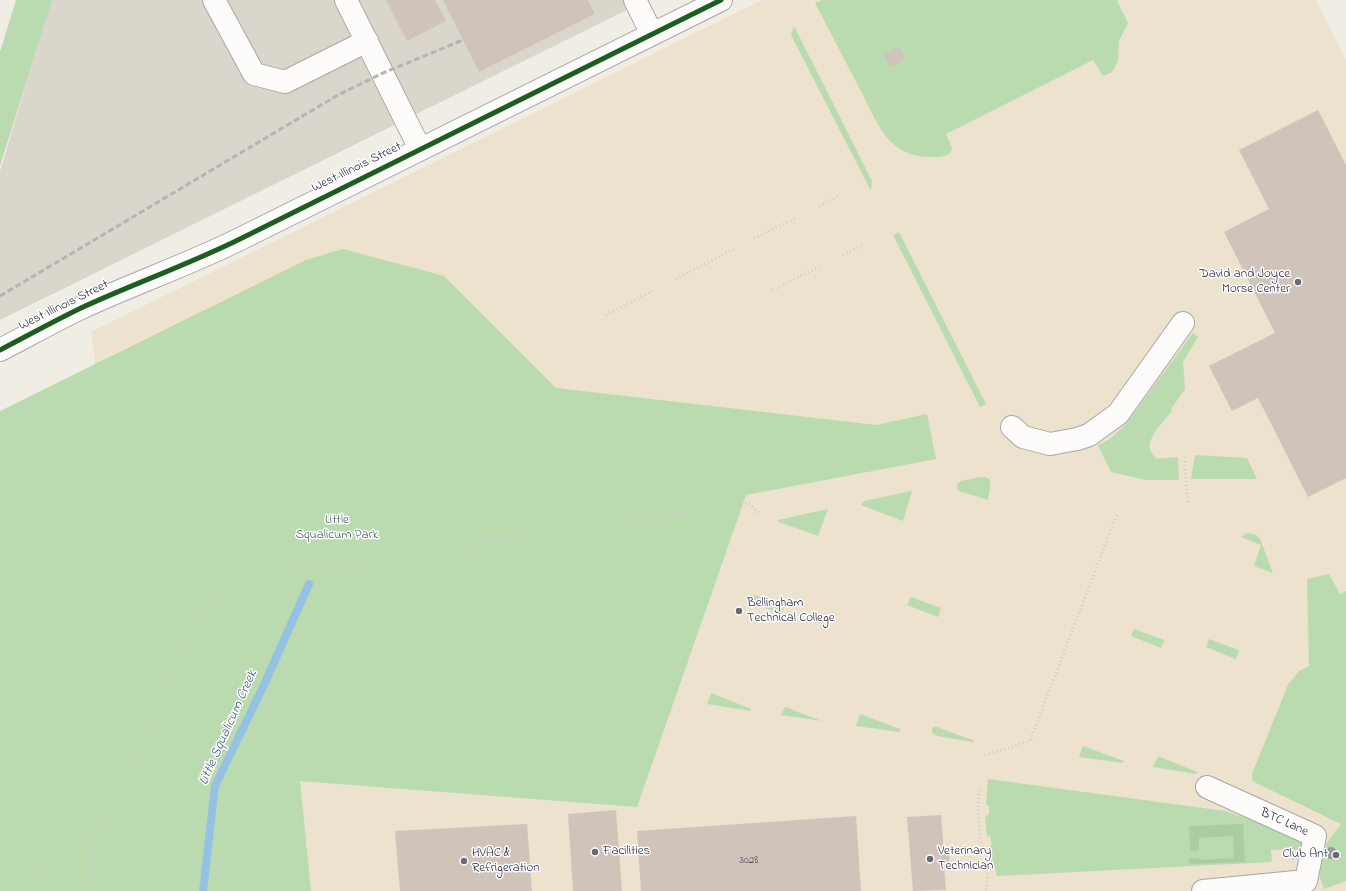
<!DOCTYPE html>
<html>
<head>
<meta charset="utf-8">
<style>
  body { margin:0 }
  canvas { display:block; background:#f0ede4 }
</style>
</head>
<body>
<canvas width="1346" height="891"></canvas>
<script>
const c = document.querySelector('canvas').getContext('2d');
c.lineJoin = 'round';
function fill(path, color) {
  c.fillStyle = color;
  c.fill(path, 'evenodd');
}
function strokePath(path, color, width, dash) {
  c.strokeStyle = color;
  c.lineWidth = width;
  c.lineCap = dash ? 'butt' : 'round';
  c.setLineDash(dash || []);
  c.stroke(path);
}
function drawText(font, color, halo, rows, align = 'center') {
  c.font = font + ' "Indie Flower",sans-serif';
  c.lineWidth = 3;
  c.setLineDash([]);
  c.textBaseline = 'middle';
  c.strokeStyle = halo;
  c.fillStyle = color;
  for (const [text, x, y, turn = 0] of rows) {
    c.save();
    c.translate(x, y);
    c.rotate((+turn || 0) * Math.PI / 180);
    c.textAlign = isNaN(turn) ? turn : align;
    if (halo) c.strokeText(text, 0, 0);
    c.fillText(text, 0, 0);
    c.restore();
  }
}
fill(new Path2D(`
  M762,0H1316L1346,60V891H171L91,332Z`), '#ece2cd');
fill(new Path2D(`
  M51,0H647L0,320V171Z`), '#dbd6cc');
fill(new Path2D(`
  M16,0H52L0,166V52Z
  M822,0H1119L1117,1L1128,23L1119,41L1118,61L1112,72L1103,76L1093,60L946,134L952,148L951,152C946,157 938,157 931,157C916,157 903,153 892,143C880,132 869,107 862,93C846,63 831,33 815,3Z
  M794,26L872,181L871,191L791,35Z
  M899,232L986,404L980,407L893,235Z
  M343,249L444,276L556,388L876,425L927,414L936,459L746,495L637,807L300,781L311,891H0V411L306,260Z
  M1193,333L1198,337L1183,362L1185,389L1171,409L1172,411C1165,420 1147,437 1150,449C1151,453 1154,456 1157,459L1178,457L1179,480H1146L1111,472L1098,445L1110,439L1125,425Z
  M1195,455L1247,458L1257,479H1191Z
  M980,477H985L990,479V488L988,500L959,491L957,488V484L961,481Z
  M912,491L903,521L861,505L864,501Z
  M828,509L818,536L779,522L778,520Z
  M1247,533L1255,534L1260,539L1273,573L1254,566L1261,545L1241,537Z
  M1329,574L1340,594L1346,591V881L1324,889C1312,862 1324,845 1341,824L1252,781V774L1288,685L1299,671L1309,666L1307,579Z
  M754,595L785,605L781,614L751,603Z
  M911,597L941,608L938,617L907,605Z
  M1134,629L1164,640L1161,648L1131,636Z
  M1209,639L1239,650L1236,659L1206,647Z
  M711,693L751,709V711L707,704Z
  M785,707L822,721L781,715Z
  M860,714L900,729V732L856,726Z
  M934,727H937L975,741L973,742L937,736L932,733V729Z
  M1083,746L1124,761L1123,763L1079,757Z
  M1158,756L1197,772L1196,774L1153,767Z
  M988,779L1225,811L1301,836L1306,846L1303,856L1292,860V849L1271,850L1272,862L997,876L989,846L992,845L990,836L987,837L985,816L989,815V806L986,805Z`), '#badbb0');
fill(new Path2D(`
  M1243,824L1245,862L1189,864V858H1199L1200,860L1234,858L1233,836L1199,838V850L1190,851L1189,826Z`), '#abcba5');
strokePath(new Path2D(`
  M203,891L215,786L263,687L309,584`), '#95c1e3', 8);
fill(new Path2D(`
  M386,0H435L446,21L407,41Z
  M443,0H588L595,14L479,72Z
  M899,46L906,59L890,67L883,55Z
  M1318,110L1346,165V478L1308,497L1258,398L1232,411L1209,366L1275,333L1224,232L1269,209L1239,150Z
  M616,810L622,891H573L568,814Z
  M941,815L944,851L949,850L950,866L944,867L946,890L913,891L907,817Z
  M856,816L861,891H641L637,831Z
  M527,824L532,891H400L395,831Z`), '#d0c4ba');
const minor = new Path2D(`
  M214,0L254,74L285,82L367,41
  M346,0L420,149
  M635,0L652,34
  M0,350C27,336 54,321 81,308C133,284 187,265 238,240L721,0
  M1012,427L1023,437L1050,444L1077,439L1089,435L1118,414L1183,323
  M1203,891L1306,881L1315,836L1207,787`);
strokePath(minor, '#a8a7a5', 24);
strokePath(new Path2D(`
  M0,56L22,0
  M819,206L838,196
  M754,238L796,218
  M843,255L863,245
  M676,279L734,249
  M772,290L821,266
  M606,315L653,291
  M1185,457V476L1188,503
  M985,755L1030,741L1117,514
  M979,790L978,810L980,836L988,869L986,891
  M0,885C27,872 56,860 80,842C87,837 92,830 98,824
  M90,891L98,824L155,717L185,645L199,616L212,599L227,589L263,577L748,503L760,514`), '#cbcaca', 2.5, [1, 3]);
strokePath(minor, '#fdfcfb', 22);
strokePath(new Path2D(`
  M0,296L338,95L383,73L463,40`), '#b4b4b6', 3, [6, 3]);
strokePath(new Path2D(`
  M0,350C27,336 54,321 81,308C133,284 187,265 238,240L721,0`), '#1b5e20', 5);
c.fillStyle = '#939e95';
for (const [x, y] of [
  [1331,853]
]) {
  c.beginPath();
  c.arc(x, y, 6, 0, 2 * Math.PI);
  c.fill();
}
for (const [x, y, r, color] of [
  [1298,282,4,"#6a6976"],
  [739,611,4,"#6a6976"],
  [595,852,4,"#6a6976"],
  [1336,855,4,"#6a6976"],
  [930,859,4,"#6a6976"],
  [464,861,4,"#6a6976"]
]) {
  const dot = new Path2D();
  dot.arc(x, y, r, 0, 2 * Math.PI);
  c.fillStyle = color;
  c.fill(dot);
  strokePath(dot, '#fff', 1.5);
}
drawText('11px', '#4e4a5b', null, [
  ["3028",749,861]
]);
drawText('13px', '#22223b', '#fff', [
  ["West Illinois Street",357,168,-26],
  ["West Illinois Street",64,306,-26],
  ["BTC Lane",1284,823,24]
]);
drawText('13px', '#22223b', '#fff', [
  ["David and Joyce",1290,275,"right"],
  ["Morse Center",1290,290,"right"],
  ["Bellingham",747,604],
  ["Technical College",747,619],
  ["Facilities",603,852],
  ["Veterinary",938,852],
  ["Technician",938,867],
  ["HVAC &",472,854],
  ["Refrigeration",472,869],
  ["Club Ant",1328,855,"right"]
], 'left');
drawText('13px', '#475e55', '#fff', [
  ["Little",337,521],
  ["Squalicum Park",337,536]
]);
drawText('italic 14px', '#405a7e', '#fff', [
  ["Little Squalicum Creek",229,728,-66]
]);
</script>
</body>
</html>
